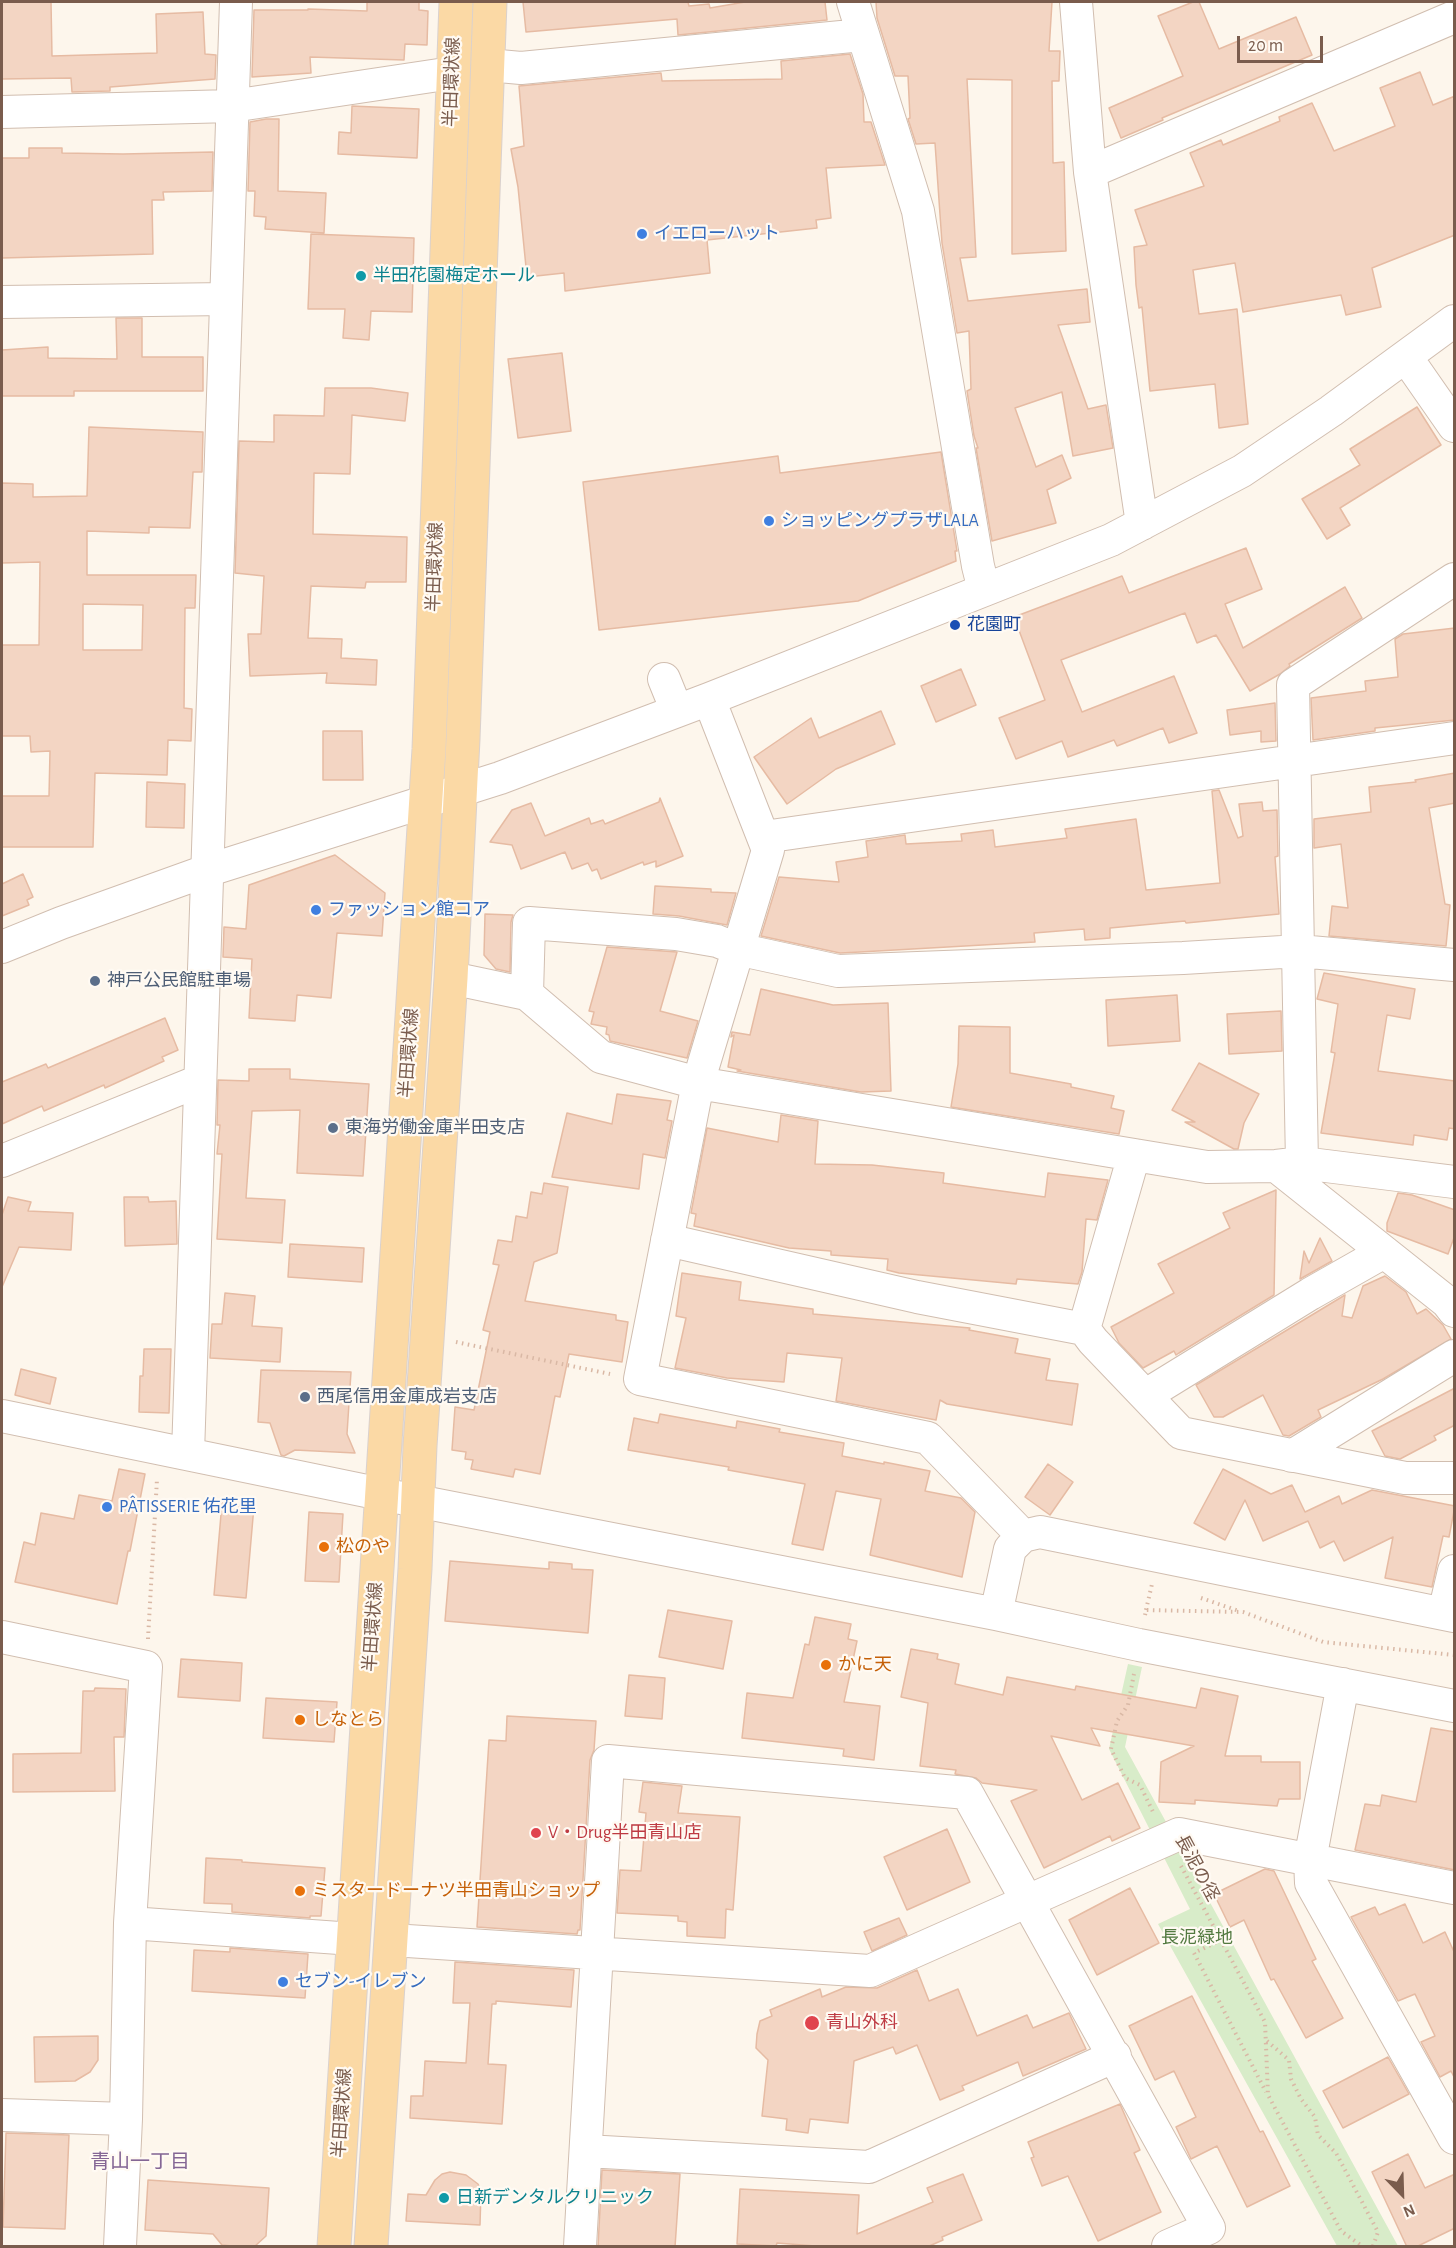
<!DOCTYPE html>
<html>
<head>
<meta charset="utf-8">
<style>
  body { margin:0 }
  #map { position:relative; width:1456px; height:2248px; overflow:hidden; background:#fdf6ec; font-family:"Alegreya Sans",sans-serif }
  canvas { display:block }
  .frame { position:absolute; inset:0; border:3px solid #7a5c4d; pointer-events:none }
  .north { position:absolute; left:1372px; top:2164px; width:60px; height:60px; -webkit-text-stroke:4px #fffaf3; paint-order:stroke; rotate:157deg; font-size:16px; font-weight:700; line-height:24px; text-align:center; color:#7a5c4d }
  .north::after { content:''; display:block; margin:auto; width:21px; height:27px; background:#7a5c4d; clip-path:polygon(50% 0,100% 100%,50% 72%,0 100%) }
  .scale { position:absolute; left:1237px; top:36px; width:86px; height:27px; box-sizing:border-box; border:3px solid #7a5c4d; border-top:0; padding-left:8px; font-size:18px; line-height:21px; white-space:nowrap; color:#7a5c4d; -webkit-text-stroke:4px #fffaf3; paint-order:stroke }
</style>
</head>
<body>
<div id="map">
<canvas width="1456" height="2248"></canvas>
<div class="frame"></div>
<div class="north">N</div>
<div class="scale">20 m</div>
</div>
<script>
const c = document.querySelector('canvas').getContext('2d');
c.lineJoin = 'round';
function fill(path, color) {
  c.fillStyle = color;
  c.fill(path, 'evenodd');
}
function strokePath(path, color, width, dash) {
  c.strokeStyle = color;
  c.lineWidth = width;
  c.lineCap = dash ? 'butt' : 'round';
  c.setLineDash(dash || []);
  c.stroke(path);
}
function drawText(font, color, halo, rows, align = 'center') {
  c.font = font + ' "Alegreya Sans","Noto Sans JP",sans-serif';
  c.lineWidth = 4.5;
  c.setLineDash([]);
  c.textBaseline = 'middle';
  c.strokeStyle = halo;
  c.fillStyle = color;
  for (const [text, x, y, turn = 0] of rows) {
    c.save();
    c.translate(x, y);
    c.rotate((+turn || 0) * Math.PI / 180);
    c.textAlign = isNaN(turn) ? turn : align;
    if (halo) c.strokeText(text, 0, 0);
    c.fillText(text, 0, 0);
    c.restore();
  }
}
fill(new Path2D(`
  M1128,1664L1142,1667L1125,1747L1398,2246H1337L1158,1924L1190,1909L1109,1749Z`), '#d8ecc9');
const building = new Path2D(`
  M2,2H51L52,56L157,53L156,14L203,12L205,54L216,55L215,79L110,87V91L72,92L71,78L2,79Z
  M367,2H419V10L428,11L427,45L405,44L404,60L310,57L311,73L252,77L254,10H308V9L367,11Z
  M523,2H688L689,6L709,4L710,8L745,2H825L827,20L678,35L677,19L526,32Z
  M876,2H1052L1049,51H1060L1059,81H1052L1053,163L1064,162L1066,251L1012,254V80L967,79L976,257L960,258L968,301L1087,289L1090,322L1058,325L1088,409L1106,405L1113,448L1073,456L1062,392L1015,408L1036,467L1062,455L1071,478L1047,490L1056,523L992,541L976,448H978L974,436L967,391L971,389L969,331L957,333L942,243L935,143L916,144L908,119L910,118L908,76H895L877,18Z
  M1193,2H1199L1219,49L1296,17L1312,55L1162,118L1163,120L1121,138L1109,108L1183,76L1158,16Z
  M850,54L863,94L864,122H871L885,165L826,168L831,218L816,220L817,228L707,240L710,273L565,291L564,273L527,277L518,187L511,149L524,146L519,86L661,73L662,81L782,79L781,61Z
  M1420,72L1433,105L1455,96V235L1372,268L1381,307L1346,315L1341,295L1243,312L1235,263L1193,270L1199,314L1237,309L1248,424L1219,428L1215,384L1150,391L1142,307L1139,308L1136,285L1134,247L1147,245L1135,210L1204,186L1190,153L1221,140L1223,145L1280,121L1279,117L1312,103L1334,151L1395,126L1380,88Z
  M352,106L419,109L417,158L338,154L339,132L351,133Z
  M266,119H279L278,191L326,193L324,233L265,229L266,217L254,216L255,191H248L250,122Z
  M29,148H62V153L123,154L213,152L212,191L163,192L164,200H152L153,254L2,258V158H29Z
  M311,234L414,238L412,312L371,311L369,340L343,338L345,309H308Z
  M116,318H142V357H203V391H74V396H2V350L48,347V358L117,359Z
  M562,353L571,431L518,438L508,359Z
  M325,388H371L408,393L405,421L352,415L350,474L314,473L313,534L407,537L406,582H366L365,588L311,586L308,638L342,639L341,658L377,660L376,685L326,683L327,673L250,676L248,634H261L264,576L235,573L239,441L274,442V415L324,416Z
  M1417,407L1441,445L1340,508L1350,525L1327,539L1302,499L1360,465L1350,449Z
  M89,427L203,432L202,472H193L190,528L149,527V533L87,531V575H196L195,608H185L184,708L192,709L191,741L168,740L167,775L95,773L93,847H2V796H49L50,751L31,752L30,736H2V645H39L40,562L2,563V483L33,484V497L87,496ZM83,604L143,605L142,650H83Z
  M941,452L957,551H955L956,561L858,601L599,630L583,482L778,456L780,473Z
  M1246,548L1262,589L1225,604L1243,648L1345,587L1362,618L1289,664L1290,666L1280,674L1250,691L1216,635L1197,643L1185,613L1061,660L1082,712L1174,676L1197,733L1169,743L1163,728L1117,746L1114,740L1068,757L1062,741L1016,759L999,718L1045,700L1014,617L1122,576L1129,593Z
  M1455,628V720L1375,728V731L1313,740L1311,698L1366,691L1365,681L1398,677L1395,639L1403,634Z
  M961,669L976,705L936,722L921,686Z
  M1275,703L1276,741L1261,742V731L1230,735L1227,710Z
  M881,711L895,744L836,769L787,804L754,757L811,718L819,738Z
  M323,731H362L363,780H323Z
  M1455,773V803L1429,808L1445,904L1450,905L1446,946L1329,936L1332,906L1348,908L1341,844L1314,848V819L1371,812L1369,787L1416,782L1415,780Z
  M147,782L185,784L184,828L146,827Z
  M1219,790L1238,838L1243,836L1239,804L1262,802L1263,811L1277,810L1278,856L1275,857L1279,914L1186,923L1185,921L1110,928V938L1085,940L1084,929L1034,933L1035,942L860,952L840,953L761,936L779,877L839,882L836,862L868,857L866,841L905,835L906,844L962,841L961,834L993,830L995,847L1067,838L1065,829L1136,819L1146,890L1220,883L1212,791Z
  M660,798L683,856L656,867V861L644,865L643,862L601,879L597,869L592,871L588,863L572,869L565,852L521,869L512,845L490,842L512,810L531,803L545,836L589,818L591,824L603,820L605,824L659,802Z
  M335,855L385,893L382,936L337,933L331,998L297,995L295,1021L249,1018L252,959L223,957L224,927L246,929L249,885Z
  M23,874L33,897L27,900L29,905L2,916V884Z
  M655,886L711,889V892L736,893L727,925L679,916L653,914Z
  M485,914L513,915L511,922L510,972L496,969L484,955Z
  M607,947L677,952L660,1011L698,1021L687,1058L610,1041L609,1035L606,1034L607,1027L591,1024L594,1012L589,1011Z
  M1324,973L1415,989L1410,1019L1387,1015L1378,1071L1455,1081V1129L1449,1128L1447,1140L1414,1135L1413,1145L1321,1133L1335,1053L1331,1052L1338,1004L1317,999Z
  M761,989L833,1005L888,1003L891,1091L861,1092L737,1071L741,1070L728,1067L734,1035L731,1037L732,1032L750,1035Z
  M1177,995L1180,1041L1108,1046L1106,1000Z
  M1281,1011L1282,1051L1229,1054L1227,1014Z
  M165,1018L178,1050L162,1057L164,1061L105,1088L104,1085L44,1111L42,1106L2,1124V1082L46,1064L48,1068Z
  M959,1026L1010,1027V1073L1071,1084V1087L1114,1096L1111,1108L1124,1111L1119,1134L951,1107L958,1064Z
  M1199,1063L1259,1094L1244,1123L1238,1149H1234L1185,1122H1195L1172,1110Z
  M249,1069H290V1079L369,1084L363,1176L297,1173L300,1110L252,1111L246,1198L285,1200L282,1243L217,1239L222,1154H217L220,1125H217L218,1080L249,1081Z
  M617,1094L671,1101L667,1120L672,1121L665,1158L643,1154L639,1189L552,1177L567,1113L612,1124Z
  M781,1115L818,1121L815,1164L872,1165L944,1173L943,1183L1045,1197L1048,1173L1108,1180L1097,1220L1086,1219L1082,1272L1078,1284L1017,1279L1016,1284L899,1273L887,1270L888,1259L831,1255V1251L789,1248L694,1226L696,1214L691,1213L707,1128L778,1142Z
  M544,1183L568,1187L557,1253L534,1262L525,1301L616,1315V1320L628,1322L622,1362L569,1354L560,1397L555,1396L540,1474L515,1469L513,1477L471,1469L473,1460L465,1459L466,1452L452,1450L455,1407L474,1410L490,1332L483,1330L499,1265L493,1264L498,1240L512,1242L516,1216L527,1218L531,1192L542,1194Z
  M1276,1190L1274,1295L1179,1353L1176,1355L1174,1351L1143,1368L1119,1343L1111,1327L1174,1293L1158,1264L1230,1228L1223,1213Z
  M1398,1193L1412,1195L1455,1210V1235L1448,1254L1387,1231V1223Z
  M8,1197L31,1202L28,1211L73,1213L71,1250L19,1247L2,1287V1215Z
  M124,1197H148L149,1202L176,1201L177,1244L125,1246Z
  M1320,1238L1332,1261L1300,1279L1304,1251L1309,1263Z
  M290,1244L364,1248L362,1282L288,1277Z
  M682,1273L741,1282L739,1300L813,1309V1314L970,1328L969,1330L1018,1339L1015,1353L1050,1359L1046,1380L1078,1384L1072,1425L947,1404L940,1400L936,1420L836,1401L842,1358L787,1353L784,1382L727,1378L675,1368L686,1318L676,1316Z
  M1385,1276L1406,1292L1417,1314L1426,1309L1443,1325L1451,1339L1383,1379L1318,1410L1321,1417L1289,1436L1283,1435L1263,1395L1223,1417H1214L1196,1385L1345,1295L1342,1316L1352,1318L1363,1286Z
  M225,1293L255,1296L252,1326L282,1328L280,1362L210,1358L212,1324H222Z
  M144,1349H171L169,1413L139,1412L140,1376H143Z
  M21,1369L56,1378L50,1404L15,1395Z
  M261,1370L351,1372L347,1434L355,1453L295,1450L284,1456L281,1455L270,1423L258,1422Z
  M1455,1388V1425L1434,1436L1436,1440L1400,1459L1385,1456L1372,1431Z
  M660,1414L736,1428L737,1421L780,1429L779,1432L844,1443L842,1456L884,1464V1462L930,1471L925,1491L961,1498L975,1512L962,1577L870,1555L881,1499L836,1491L823,1550L792,1544L805,1484L728,1470L729,1467L628,1450L634,1418L658,1423Z
  M1048,1464L1073,1482L1050,1515L1025,1497Z
  M119,1469L145,1474L130,1551H128L117,1604L15,1582L24,1542L35,1545L41,1513L74,1519L79,1495L112,1501Z
  M1223,1469L1271,1494L1292,1485L1305,1512L1339,1496L1342,1504L1372,1490L1455,1506L1449,1537L1443,1536L1432,1587L1385,1578L1393,1537L1344,1561L1334,1541L1320,1548L1308,1521L1263,1541L1245,1500L1225,1540L1194,1523Z
  M222,1503L254,1506L246,1598L214,1595Z
  M309,1512L343,1514L339,1582L305,1581Z
  M450,1561L549,1569V1562L572,1564V1569L593,1570L588,1633L445,1621Z
  M668,1610L732,1621L723,1669L659,1657Z
  M815,1617L851,1624L848,1639L857,1641L844,1702L880,1706L874,1760L843,1756L844,1749L742,1738L747,1693L793,1698L805,1644L809,1645Z
  M911,1649L938,1654L937,1659L959,1664L955,1684L1003,1695L1007,1677L1075,1690L1076,1686L1196,1708L1201,1688L1238,1696L1225,1756H1261V1762H1300V1799H1279L1277,1806L1195,1800V1804L1159,1802L1161,1762L1194,1746L1091,1728L1100,1746L1051,1736L1082,1800L1118,1783L1140,1828L1112,1841L1110,1836L1044,1868L1011,1801L1037,1790L982,1783L976,1778L955,1774L956,1770L920,1766L928,1703L901,1697Z
  M181,1659L242,1663L240,1701L178,1697Z
  M629,1675L665,1678L662,1719L625,1716Z
  M95,1688L126,1689L124,1737H114L115,1791L13,1792V1754L81,1753L83,1691H94Z
  M266,1698L337,1702L334,1742L263,1738Z
  M507,1716L596,1721L594,1750L590,1760L580,1930H578L577,1934L477,1927L489,1740L506,1741Z
  M1431,1728L1455,1732V1870L1355,1850L1365,1804L1380,1806L1382,1795L1416,1802Z
  M643,1782L682,1786L678,1813L740,1817L733,1910L726,1909L725,1938L687,1936V1922L678,1921V1916L617,1913L620,1870L641,1871L646,1813L639,1812Z
  M947,1829L970,1882L907,1910L884,1857Z
  M206,1858L242,1860V1862L325,1868L321,1916H310V1918L232,1912V1904L204,1903Z
  M1265,1869L1274,1871L1316,1959L1312,1961L1343,2018L1306,2038L1274,1979L1271,1980L1244,1920L1230,1927L1214,1894Z
  M1130,1888L1159,1943L1097,1975L1069,1920Z
  M1405,1904L1423,1943L1445,1932L1455,1954V2079L1451,2071L1440,2077L1421,2042L1435,2036L1415,1994L1398,2001L1351,1917L1375,1907L1379,1915Z
  M899,1918L907,1935L872,1951L864,1932Z
  M230,1948L308,1954L305,1998L192,1991L194,1950L230,1952Z
  M455,1962L574,1970L571,2007L496,2001V2004H492L488,2064L506,2065L502,2124L410,2118L411,2096H423L425,2061L466,2063L470,2003H453Z
  M917,1970L929,2001L958,1989L977,2036L1027,2015L1033,2028L1069,2013L1086,2049L1023,2076L1018,2062L962,2086L964,2090L940,2100L917,2045L896,2054L893,2047L854,2061L848,2123L810,2119L808,2133L786,2130L787,2119L762,2116L768,2060L756,2048L757,2034L760,2021L772,2016L770,2010L820,1989L822,1997L846,1987L877,1988Z
  M1192,1996L1260,2132L1263,2131L1290,2186L1247,2207L1217,2146L1191,2159L1176,2127L1196,2117L1174,2071L1155,2080L1129,2026Z
  M98,2036V2060L90,2072L75,2081L35,2082L34,2037Z
  M1388,2057L1409,2094L1343,2128L1323,2091Z
  M1120,2104L1140,2150L1134,2153L1161,2212L1098,2241L1068,2176L1042,2186L1031,2158L1034,2157L1028,2142Z
  M6,2133L69,2135L65,2229L3,2227Z
  M1408,2154L1425,2188L1455,2174V2228L1416,2247H1407L1372,2172Z
  M602,2170L680,2174L675,2247H598Z
  M450,2172L466,2175L478,2184L481,2191L480,2225L406,2221L408,2194L426,2195L435,2180L442,2174Z
  M963,2174L982,2220L942,2237L943,2240L927,2247H828L777,2243L776,2246L737,2244L740,2189L859,2195L857,2234L933,2202L927,2188Z
  M148,2180L269,2188L266,2236L254,2247H241L222,2245L213,2234L145,2230Z`);
fill(building, '#f3d5c3');
strokePath(building, '#e6bba3', 1.5);
const minor = new Path2D(`
  M853,2L918,211L978,566L984,590
  M1076,2L1090,172L1142,524
  M488,65L521,68L862,35
  M2,112L232,106L452,73
  M1090,172L1454,17
  M2,302L226,299
  M1406,357L1454,426
  M664,679L677,711
  M709,699L768,850L698,1083L640,1379L928,1438L1023,1536
  M764,837L1454,738
  M2,947L61,923L206,871L500,778L709,699L1111,540L1242,471L1331,411L1454,321
  M451,978L527,994L601,1057L698,1083L1207,1167L1276,1166L1302,1163L1454,1182
  M527,994L529,923L676,934L717,941L737,949L838,971L1183,958L1299,951L1454,965
  M2,1161L199,1081
  M1302,1163L1293,685L1454,579
  M1276,1166L1447,1302L1454,1311
  M667,1240L917,1297L1084,1329L1093,1341L1181,1433L1405,1478H1454
  M1084,1329L1134,1155
  M1146,1395L1310,1294L1384,1252
  M2,1416L381,1494L996,1614L1139,1645L1454,1706
  M188,1453L236,2
  M1292,1456L1454,1356
  M1444,1613L1454,1571
  M996,1614L1010,1549L1023,1536L1040,1532L1454,1616
  M2,1637L146,1667L130,1923L126,2119L120,2246
  M1343,1684L1310,1860L1311,1883L1454,2138
  M130,1923L353,1939
  M392,1940L870,1971L1179,1834L1454,1888
  M2,2115L126,2119
  M586,2151L869,2167L1115,2056
  M580,2246L608,1761L967,1793L1209,2228L1168,2246`);
const major = new Path2D(`
  M334,2246L429,749L456,2
  M371,2246L415,1569L420,1446L451,978L463,739L490,2`);
strokePath(minor, '#d1beb0', 34);
strokePath(major, '#dad1cd', 35);
strokePath(new Path2D(`
  M456,1342L610,1374
  M1201,1598L1239,1611
  M1146,1610L1152,1584
  M1145,1615L1146,1610L1243,1612L1323,1642L1454,1655
  M148,1639L157,1479
  M1134,1674L1128,1705L1117,1721L1111,1749L1125,1778L1140,1785L1154,1814
  M1181,1866L1265,2022L1268,2095L1341,2231L1362,2246
  M1221,1940L1194,1953L1266,2092
  M1267,2041L1289,2060L1291,2079L1301,2099L1315,2117L1318,2135L1336,2153L1378,2232L1373,2246`), '#d9b8a5', 4, [1.5, 4.5]);
strokePath(minor, '#fff', 32);
strokePath(major, '#fbd9a5', 33);
for (const [x, y, r, color] of [
  [642,234,6,"#3f7fe0"],
  [361,276,6,"#0f9aa8"],
  [769,521,6,"#3f7fe0"],
  [955,625,6,"#1a4fb4"],
  [316,910,6,"#3f7fe0"],
  [95,981,6,"#5c6f8a"],
  [333,1128,6,"#5c6f8a"],
  [305,1397,6,"#5c6f8a"],
  [107,1507,6,"#3f7fe0"],
  [324,1547,6,"#e8710a"],
  [826,1665,6,"#e8710a"],
  [300,1720,6,"#e8710a"],
  [536,1833,6,"#e0444e"],
  [300,1891,6,"#e8710a"],
  [283,1982,6,"#3f7fe0"],
  [812,2023,8,"#e0444e"],
  [444,2198,6,"#0f9aa8"]
]) {
  const dot = new Path2D();
  dot.arc(x, y, r, 0, 2 * Math.PI);
  c.fillStyle = color;
  c.fill(dot);
  strokePath(dot, '#fffaf3', 2);
}
drawText('18px', '#7a5c4d', '#fffaf3', [
  ["半田環状線",452,82,-88],
  ["半田環状線",435,567,-88],
  ["半田環状線",409,1053,-86],
  ["半田環状線",373,1627,-86],
  ["長泥の径",1197,1868,62],
  ["半田環状線",342,2113,-86]
]);
drawText('18px', '#366cbe', '#fffaf3', [
  ["イエローハット",654,234],
  ["ショッピングプラザLALA",781,521],
  ["ファッション館コア",328,910],
  ["PÂTISSERIE 佑花里",119,1507],
  ["セブン-イレブン",295,1982]
], 'left');
drawText('18px', '#0d838f', '#fffaf3', [
  ["半田花園梅定ホール",373,276],
  ["日新デンタルクリニック",456,2198]
], 'left');
drawText('18px', '#164399', '#fffaf3', [
  ["花園町",967,625]
], 'left');
drawText('18px', '#4e5e75', '#fffaf3', [
  ["神戸公民館駐車場",107,981],
  ["東海労働金庫半田支店",345,1128],
  ["西尾信用金庫成岩支店",317,1397]
], 'left');
drawText('18px', '#c56008', '#fffaf3', [
  ["松のや",336,1547],
  ["かに天",838,1665],
  ["しなとら",312,1720],
  ["ミスタードーナツ半田青山ショップ",312,1891]
], 'left');
drawText('18px', '#be3a42', '#fffaf3', [
  ["V・Drug半田青山店",548,1833],
  ["青山外科",826,2023]
], 'left');
drawText('18px', '#537a41', '#fffaf3', [
  ["長泥緑地",1197,1938]
]);
drawText('20px', '#846695', '#fffaf3', [
  ["青山一丁目",140,2162]
]);
</script>
</body>
</html>
